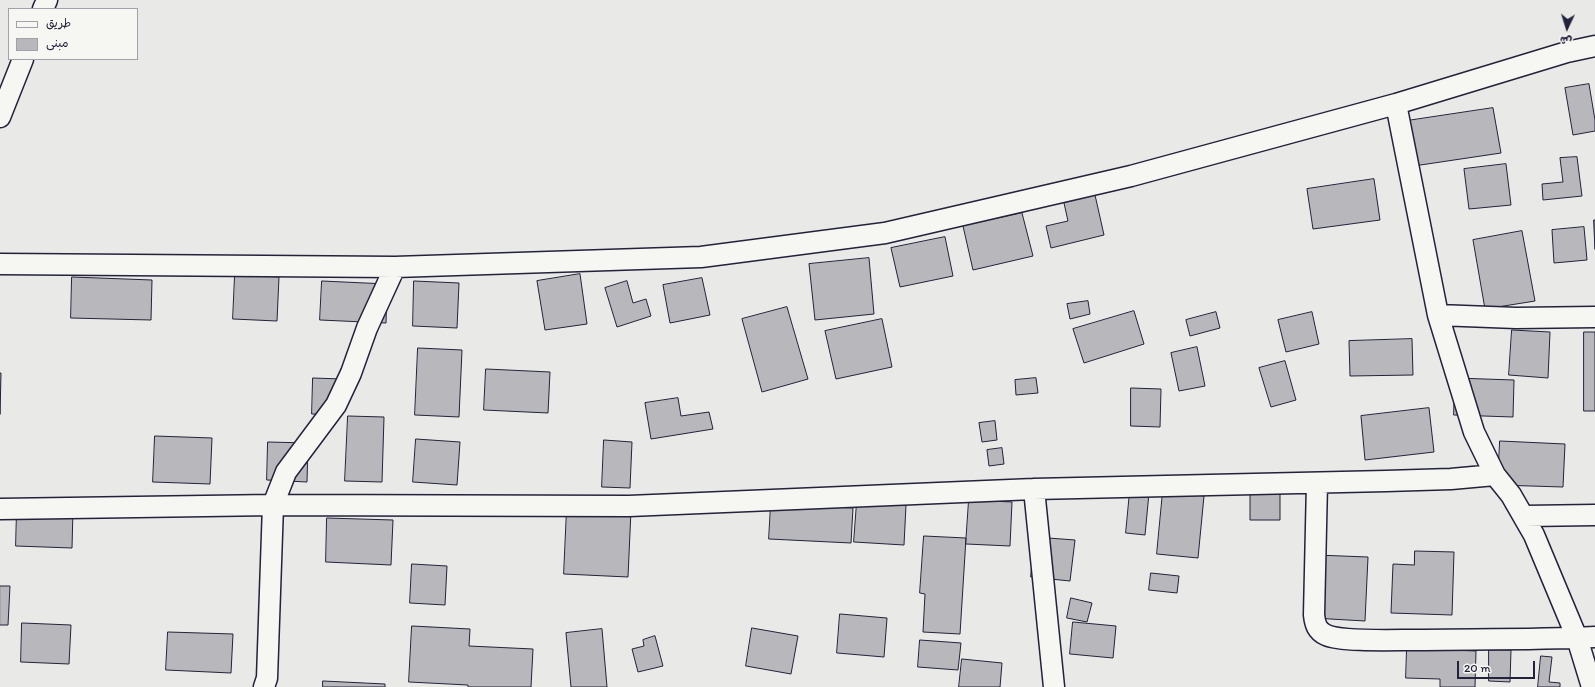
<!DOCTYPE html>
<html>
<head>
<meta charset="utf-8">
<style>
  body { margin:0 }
  #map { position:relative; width:1595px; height:687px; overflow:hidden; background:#e9e9e7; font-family:Itim,"Playpen Sans Arabic",sans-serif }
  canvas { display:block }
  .legend { position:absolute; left:8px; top:8px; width:130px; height:52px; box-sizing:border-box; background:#f6f6f2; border:1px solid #a1a1a9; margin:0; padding:5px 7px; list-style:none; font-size:12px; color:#22223b }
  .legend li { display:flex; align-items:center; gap:8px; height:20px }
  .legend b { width:20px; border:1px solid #a1a1a9 }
  .north { position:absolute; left:1547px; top:8px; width:40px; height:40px; -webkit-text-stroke:3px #f6f6f2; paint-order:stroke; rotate:184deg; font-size:11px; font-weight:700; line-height:16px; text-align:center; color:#22223b }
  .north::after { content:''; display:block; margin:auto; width:14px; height:18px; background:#22223b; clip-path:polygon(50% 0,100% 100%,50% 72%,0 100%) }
  .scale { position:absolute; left:1457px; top:661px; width:78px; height:18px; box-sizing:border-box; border:2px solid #22223b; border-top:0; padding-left:5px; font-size:12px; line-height:14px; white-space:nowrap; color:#22223b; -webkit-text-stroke:3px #f6f6f2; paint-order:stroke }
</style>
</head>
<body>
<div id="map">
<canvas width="1595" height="687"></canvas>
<ul class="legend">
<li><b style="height:5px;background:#f6f6f2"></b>طريق</li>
<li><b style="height:11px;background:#b8b8bc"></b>مبنى</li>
</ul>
<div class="north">ش</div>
<div class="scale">20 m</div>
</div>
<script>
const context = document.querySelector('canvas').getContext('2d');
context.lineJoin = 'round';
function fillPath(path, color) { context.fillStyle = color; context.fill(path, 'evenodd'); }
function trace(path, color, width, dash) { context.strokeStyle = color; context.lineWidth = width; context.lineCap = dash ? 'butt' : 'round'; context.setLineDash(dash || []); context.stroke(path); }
const building = new Path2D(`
  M1589,84L1595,120V131L1573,135L1565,88Z
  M1493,108L1501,153L1407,167L1400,122Z
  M1577,157L1582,196L1543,200L1542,184L1563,182L1560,158Z
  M1506,164L1511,205L1469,209L1464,169Z
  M1374,179L1380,220L1313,229L1307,189Z
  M1095,195L1104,235L1051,248L1046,226L1068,221L1064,203Z
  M1022,213L1033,256L973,270L963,226Z
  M1594,220H1595V249Z
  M1584,227L1587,260L1554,263L1552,230Z
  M1522,231L1535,301L1485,309L1473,240Z
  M945,237L953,276L900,287L891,248Z
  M869,258L874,314L815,320L809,264Z
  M580,274L587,324L545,330L537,281Z
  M235,275L279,277L277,321L233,319Z
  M72,277L152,280L151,320L71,318Z
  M702,278L710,315L670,323L663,285Z
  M322,281L387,284L386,323L320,320Z
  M414,281L459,283L457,328L413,326Z
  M627,281L633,303L646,299L651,316L617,327L605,288Z
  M1088,301L1090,314L1070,319L1067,304Z
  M787,307L808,379L762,392L742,319Z
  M1134,311L1144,344L1084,363L1073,329Z
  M1216,312L1220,328L1190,336L1186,320Z
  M1312,312L1319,344L1286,352L1278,320Z
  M882,319L892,367L836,379L825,331Z
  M1512,330L1550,332L1548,378L1509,375Z
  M1584,332H1595V411H1584Z
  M1412,339L1413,375L1350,376L1349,341Z
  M1197,347L1205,386L1179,391L1171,353Z
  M418,348L462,350L459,417L415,415Z
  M1285,361L1296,400L1271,407L1259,368Z
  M486,369L550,372L548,413L484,410Z
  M0,373H1L0,414Z
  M313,378L342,379L341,415L312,414Z
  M1036,378L1038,393L1016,395L1015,380Z
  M1455,378L1514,380L1513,417L1454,415Z
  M1131,388L1161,389L1160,427L1131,426Z
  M678,398L681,416L709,412L713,429L651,439L645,403Z
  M1429,408L1434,452L1365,460L1361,416Z
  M348,416L384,417L382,482L345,481Z
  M995,421L997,440L982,442L979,423Z
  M155,436L212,438L210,484L153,482Z
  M416,439L460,442L457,485L413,482Z
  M604,440L632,442L630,488L602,487Z
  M1500,441L1565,444L1563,487L1498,485Z
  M268,442L308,443L307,482L267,480Z
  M1002,448L1004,464L989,466L987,450Z
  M1130,491L1149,493L1145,535L1126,533Z
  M1163,491L1204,496L1198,558L1157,554Z
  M1280,494V520H1250V495Z
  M969,500L1012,502L1010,546L966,544Z
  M857,502L906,505L904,545L854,542Z
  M771,504L853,508L851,543L769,539Z
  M17,508L73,509L72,548L16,546Z
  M567,508L631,510L628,577L564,574Z
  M327,518L393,520L391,565L326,562Z
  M924,536L966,538L960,634L923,632L925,594L920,593Z
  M1035,537L1075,540L1070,581L1031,577Z
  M1415,551L1454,552L1452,615L1391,613L1393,564L1414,565Z
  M1316,555L1368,557L1365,621L1313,618Z
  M412,564L447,566L445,605L410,603Z
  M1151,573L1179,576L1177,593L1149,590Z
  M0,586H10L8,625H0Z
  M1071,598L1092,603L1087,622L1067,618Z
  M840,614L887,618L884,657L837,653Z
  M1073,622L1116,626L1113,658L1070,654Z
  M22,623L71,625L69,664L21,662Z
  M412,626L470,629L469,646L533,649L531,687H468V685L409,682Z
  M752,628L798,636L791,674L746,666Z
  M602,629L607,687H571L566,633Z
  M168,632L233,634L231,673L166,670Z
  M655,636L663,666L638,672L632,649L644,646L643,640Z
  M920,640L961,643L958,670L918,667Z
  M1407,648L1476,651L1475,687H1440V679L1406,678Z
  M1489,650H1511L1510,682L1489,681Z
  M1541,656L1552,657L1549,682L1560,683V687H1538Z
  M962,659L1002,663L1000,687H959Z
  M323,681L385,684V687H323Z`);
const street = new Path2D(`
  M43,9L47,0
  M1396,104L1438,315
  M0,117L23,59
  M0,264L395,267L701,257L885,233L1131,176L1396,104L1567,52L1595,46
  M1495,475L1511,495L1534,535L1577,638L1592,687
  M1317,483L1314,615C1315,624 1317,631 1326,635C1341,642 1394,640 1413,640C1474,639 1535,640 1595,637
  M1034,489L1054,687
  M0,509L273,505L629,506L1034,489L1386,481L1451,479L1495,475L1474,432L1438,315L1516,318L1595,317
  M1525,516L1595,515
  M264,687L267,678L273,505L286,472L336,405L351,373L367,328L395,267`);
fillPath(building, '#b8b8bc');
trace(building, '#22223b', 1);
trace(street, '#22223b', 23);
trace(street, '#f6f6f2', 20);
</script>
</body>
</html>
